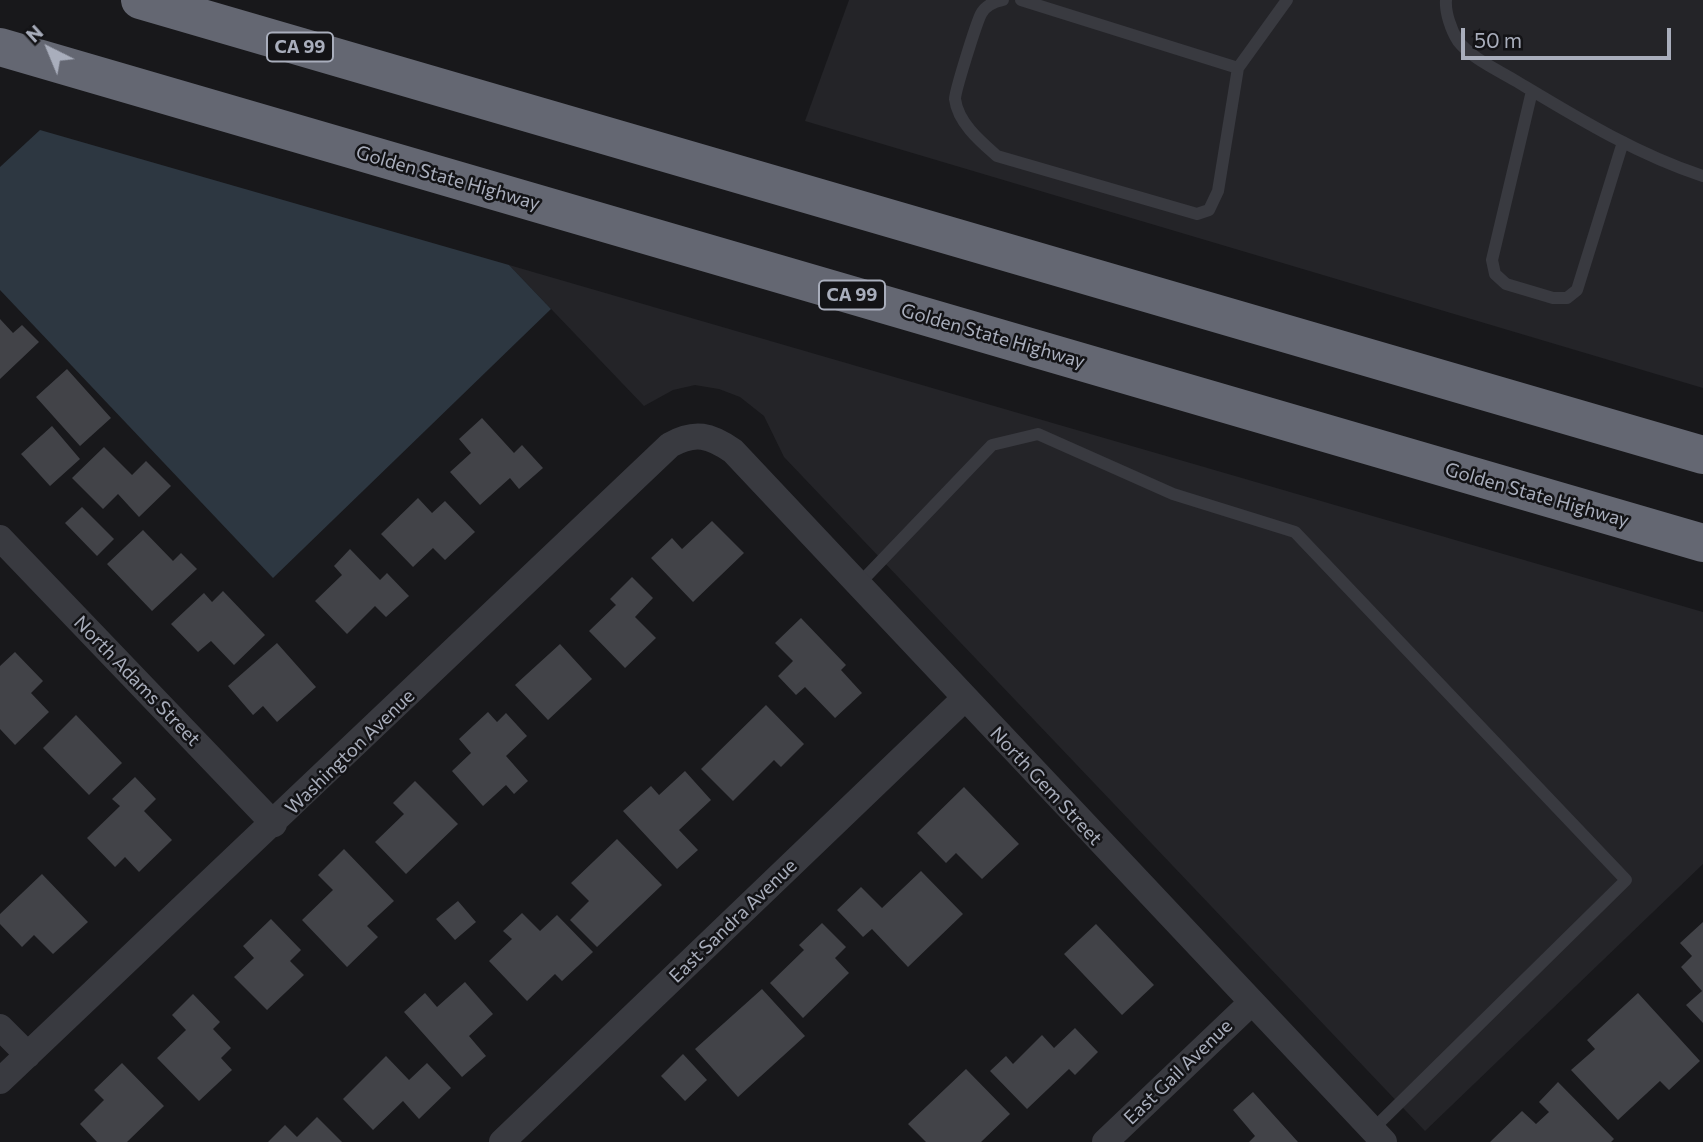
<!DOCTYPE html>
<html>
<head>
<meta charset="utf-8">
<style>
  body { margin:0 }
  #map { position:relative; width:1703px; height:1142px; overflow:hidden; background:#18181b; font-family:Commissioner,sans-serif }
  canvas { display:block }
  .north { position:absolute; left:14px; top:14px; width:70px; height:70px; -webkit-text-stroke:5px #131316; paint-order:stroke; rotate:317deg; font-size:19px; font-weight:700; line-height:28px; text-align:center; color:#a9aebc }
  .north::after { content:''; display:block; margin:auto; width:24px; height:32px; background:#a9aebc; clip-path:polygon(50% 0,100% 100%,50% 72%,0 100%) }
  .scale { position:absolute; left:1461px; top:28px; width:210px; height:32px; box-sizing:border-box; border:4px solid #a9aebc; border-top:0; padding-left:9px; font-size:21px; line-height:24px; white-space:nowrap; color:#a9aebc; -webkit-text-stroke:5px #131316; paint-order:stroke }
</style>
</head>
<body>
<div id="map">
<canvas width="1703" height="1142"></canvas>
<div class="north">N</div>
<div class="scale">50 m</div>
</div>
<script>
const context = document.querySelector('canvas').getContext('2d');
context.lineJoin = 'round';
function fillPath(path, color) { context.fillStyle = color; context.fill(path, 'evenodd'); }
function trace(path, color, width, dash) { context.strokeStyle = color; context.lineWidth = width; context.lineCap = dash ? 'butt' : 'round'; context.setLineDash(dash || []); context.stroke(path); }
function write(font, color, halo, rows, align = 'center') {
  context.font = font + ' Commissioner,sans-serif'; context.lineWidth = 5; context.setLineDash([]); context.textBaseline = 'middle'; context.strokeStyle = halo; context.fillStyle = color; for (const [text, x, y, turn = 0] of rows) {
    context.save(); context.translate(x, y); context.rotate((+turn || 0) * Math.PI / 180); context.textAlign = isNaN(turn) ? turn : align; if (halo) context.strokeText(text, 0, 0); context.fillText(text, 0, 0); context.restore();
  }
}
const built = new Path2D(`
  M849,0H1703V388L805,121Z
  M509,265L1703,612V864L1425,1131L784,457L764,416L740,397L719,389L695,385L673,390L644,406Z`);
const water = new Path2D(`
  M40,130L509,265L551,309L273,578L0,290V167Z`);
const building = new Path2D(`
  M0,319L13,333L22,325L39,342L0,379Z
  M67,369L111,418L80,446L36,397Z
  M482,418L514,453L522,445L543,468L519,489L510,478L480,505L450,472L471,453L459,439Z
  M52,426L80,459L50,486L21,454Z
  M104,447L132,475L146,461L171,486L139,517L118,494L103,509L72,478Z
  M418,498L432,513L445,501L475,532L445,560L433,548L413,567L381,534Z
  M82,507L114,539L97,556L65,523Z
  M712,521L744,553L693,602L651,558L672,538L682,549Z
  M143,530L173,561L181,553L197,569L152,611L107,564Z
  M350,549L380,580L387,573L409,596L386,617L375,606L347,634L315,601L342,575L334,566Z
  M632,577L653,598L635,617L656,638L625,668L589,631L616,605L610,599Z
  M223,591L265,635L234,665L211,641L198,652L171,624L204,593L212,602Z
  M801,618L846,665L841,670L862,693L835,718L805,687L796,695L778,676L793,661L775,643Z
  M277,643L316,687L277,722L263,706L253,715L228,686Z
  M560,644L592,679L548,720L515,685Z
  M15,652L43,681L31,693L49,712L15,745L0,729V666Z
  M766,705L804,744L781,767L774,760L733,801L701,769Z
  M488,712L497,722L506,713L527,736L506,756L528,781L514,794L506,785L483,806L452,771L471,753L459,739Z
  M76,715L122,763L89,795L43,748Z
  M685,771L711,800L679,830L698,850L677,869L623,811L651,786L659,795Z
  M135,777L156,799L144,811L172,840L139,872L125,857L115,867L87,838L120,806L112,799Z
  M415,781L458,824L406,874L375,842L404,814L393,803Z
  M964,787L1019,844L982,879L956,853L946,863L917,833Z
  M617,839L662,885L597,947L570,920L589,901L571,883Z
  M344,849L394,901L367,926L378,937L347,967L302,920L333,890L318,875Z
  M921,871L963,914L908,967L872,929L863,937L837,910L861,887L882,908Z
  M42,874L88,922L53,954L34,935L22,947L0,924V914Z
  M458,901L476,922L455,940L436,919Z
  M522,913L540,931L557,915L593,952L562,981L555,974L527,1001L489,961L512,939L503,931Z
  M271,919L301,950L290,961L304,975L267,1010L234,977L254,958L243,946Z
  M1703,922V1023L1686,1005L1702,991L1681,967L1692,956L1680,943Z
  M822,923L846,947L835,958L849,973L803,1018L770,983L804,950L799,945Z
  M1096,924L1154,985L1122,1015L1064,954Z
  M465,982L493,1014L469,1036L486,1056L462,1077L404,1012L425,993L437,1007Z
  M762,989L805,1036L738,1097L695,1049Z
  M1638,993L1700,1061L1669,1090L1660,1081L1618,1120L1571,1070L1595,1049L1587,1040Z
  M193,994L220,1022L213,1029L231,1048L221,1058L232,1070L199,1101L157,1058L186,1030L172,1015Z
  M1075,1028L1098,1052L1075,1075L1069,1069L1027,1109L990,1071L1006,1056L1013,1064L1042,1035L1054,1048Z
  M683,1054L707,1080L685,1101L661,1076Z
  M386,1056L409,1080L427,1063L451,1088L419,1119L403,1101L373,1130L343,1099Z
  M122,1063L164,1106L127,1142H97L80,1124L104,1100L94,1090Z
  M966,1069L1010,1114L981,1142H926L908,1124Z
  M1558,1082L1614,1139L1611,1142H1490L1522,1111L1536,1124L1549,1112L1539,1102Z
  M1253,1092L1298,1142H1249L1255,1136L1233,1110Z
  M317,1117L342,1142H268L285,1125L297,1137Z`);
const lane = new Path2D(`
  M1003,0C994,2 985,6 981,14C976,24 955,91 955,99C958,123 981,142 997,156L1197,214L1209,210L1218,191L1238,68L1287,0
  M1021,0L1238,68
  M1446,0C1445,12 1451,30 1458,41C1471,58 1498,70 1516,81C1576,117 1636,154 1703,176
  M1532,91L1492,260L1495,274L1506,284L1553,298H1567L1577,290L1623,142
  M858,585L992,445L1038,434L1173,494L1295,532L1626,880L1372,1130`);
const street = new Path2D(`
  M0,538L274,824
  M0,1027L28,1055
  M0,1081L670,445C695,431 710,435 733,451L1384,1142
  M502,1142L964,699
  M1105,1142L1251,1003`);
const highway = new Path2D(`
  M140,0L1703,455
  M0,47L1703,543`);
const shields = [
  [300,47,66],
  [852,295,66]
];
const shieldNames = [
  ["CA 99",300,47],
  ["CA 99",852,295]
];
const streetNames = [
  ["Golden State Highway",448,178,16],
  ["Golden State Highway",993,336,16],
  ["Golden State Highway",1537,495,16],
  ["North Adams Street",137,681,46],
  ["Washington Avenue",350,752,-44],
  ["North Gem Street",1046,786,47],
  ["East Sandra Avenue",733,921,-44],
  ["East Gail Avenue",1178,1072,-44]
];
fillPath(built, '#242428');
fillPath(water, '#2d3741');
fillPath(building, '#424348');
trace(lane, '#393a40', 12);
trace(street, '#393a40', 26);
trace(highway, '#646772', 38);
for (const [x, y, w] of shields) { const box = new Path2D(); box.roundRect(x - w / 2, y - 14.5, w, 29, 5); context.fillStyle = '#131316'; context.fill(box); trace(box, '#a9aebc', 2); }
write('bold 18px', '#a9aebc', null, shieldNames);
write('19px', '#a9aebc', '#131316', streetNames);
</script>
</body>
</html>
